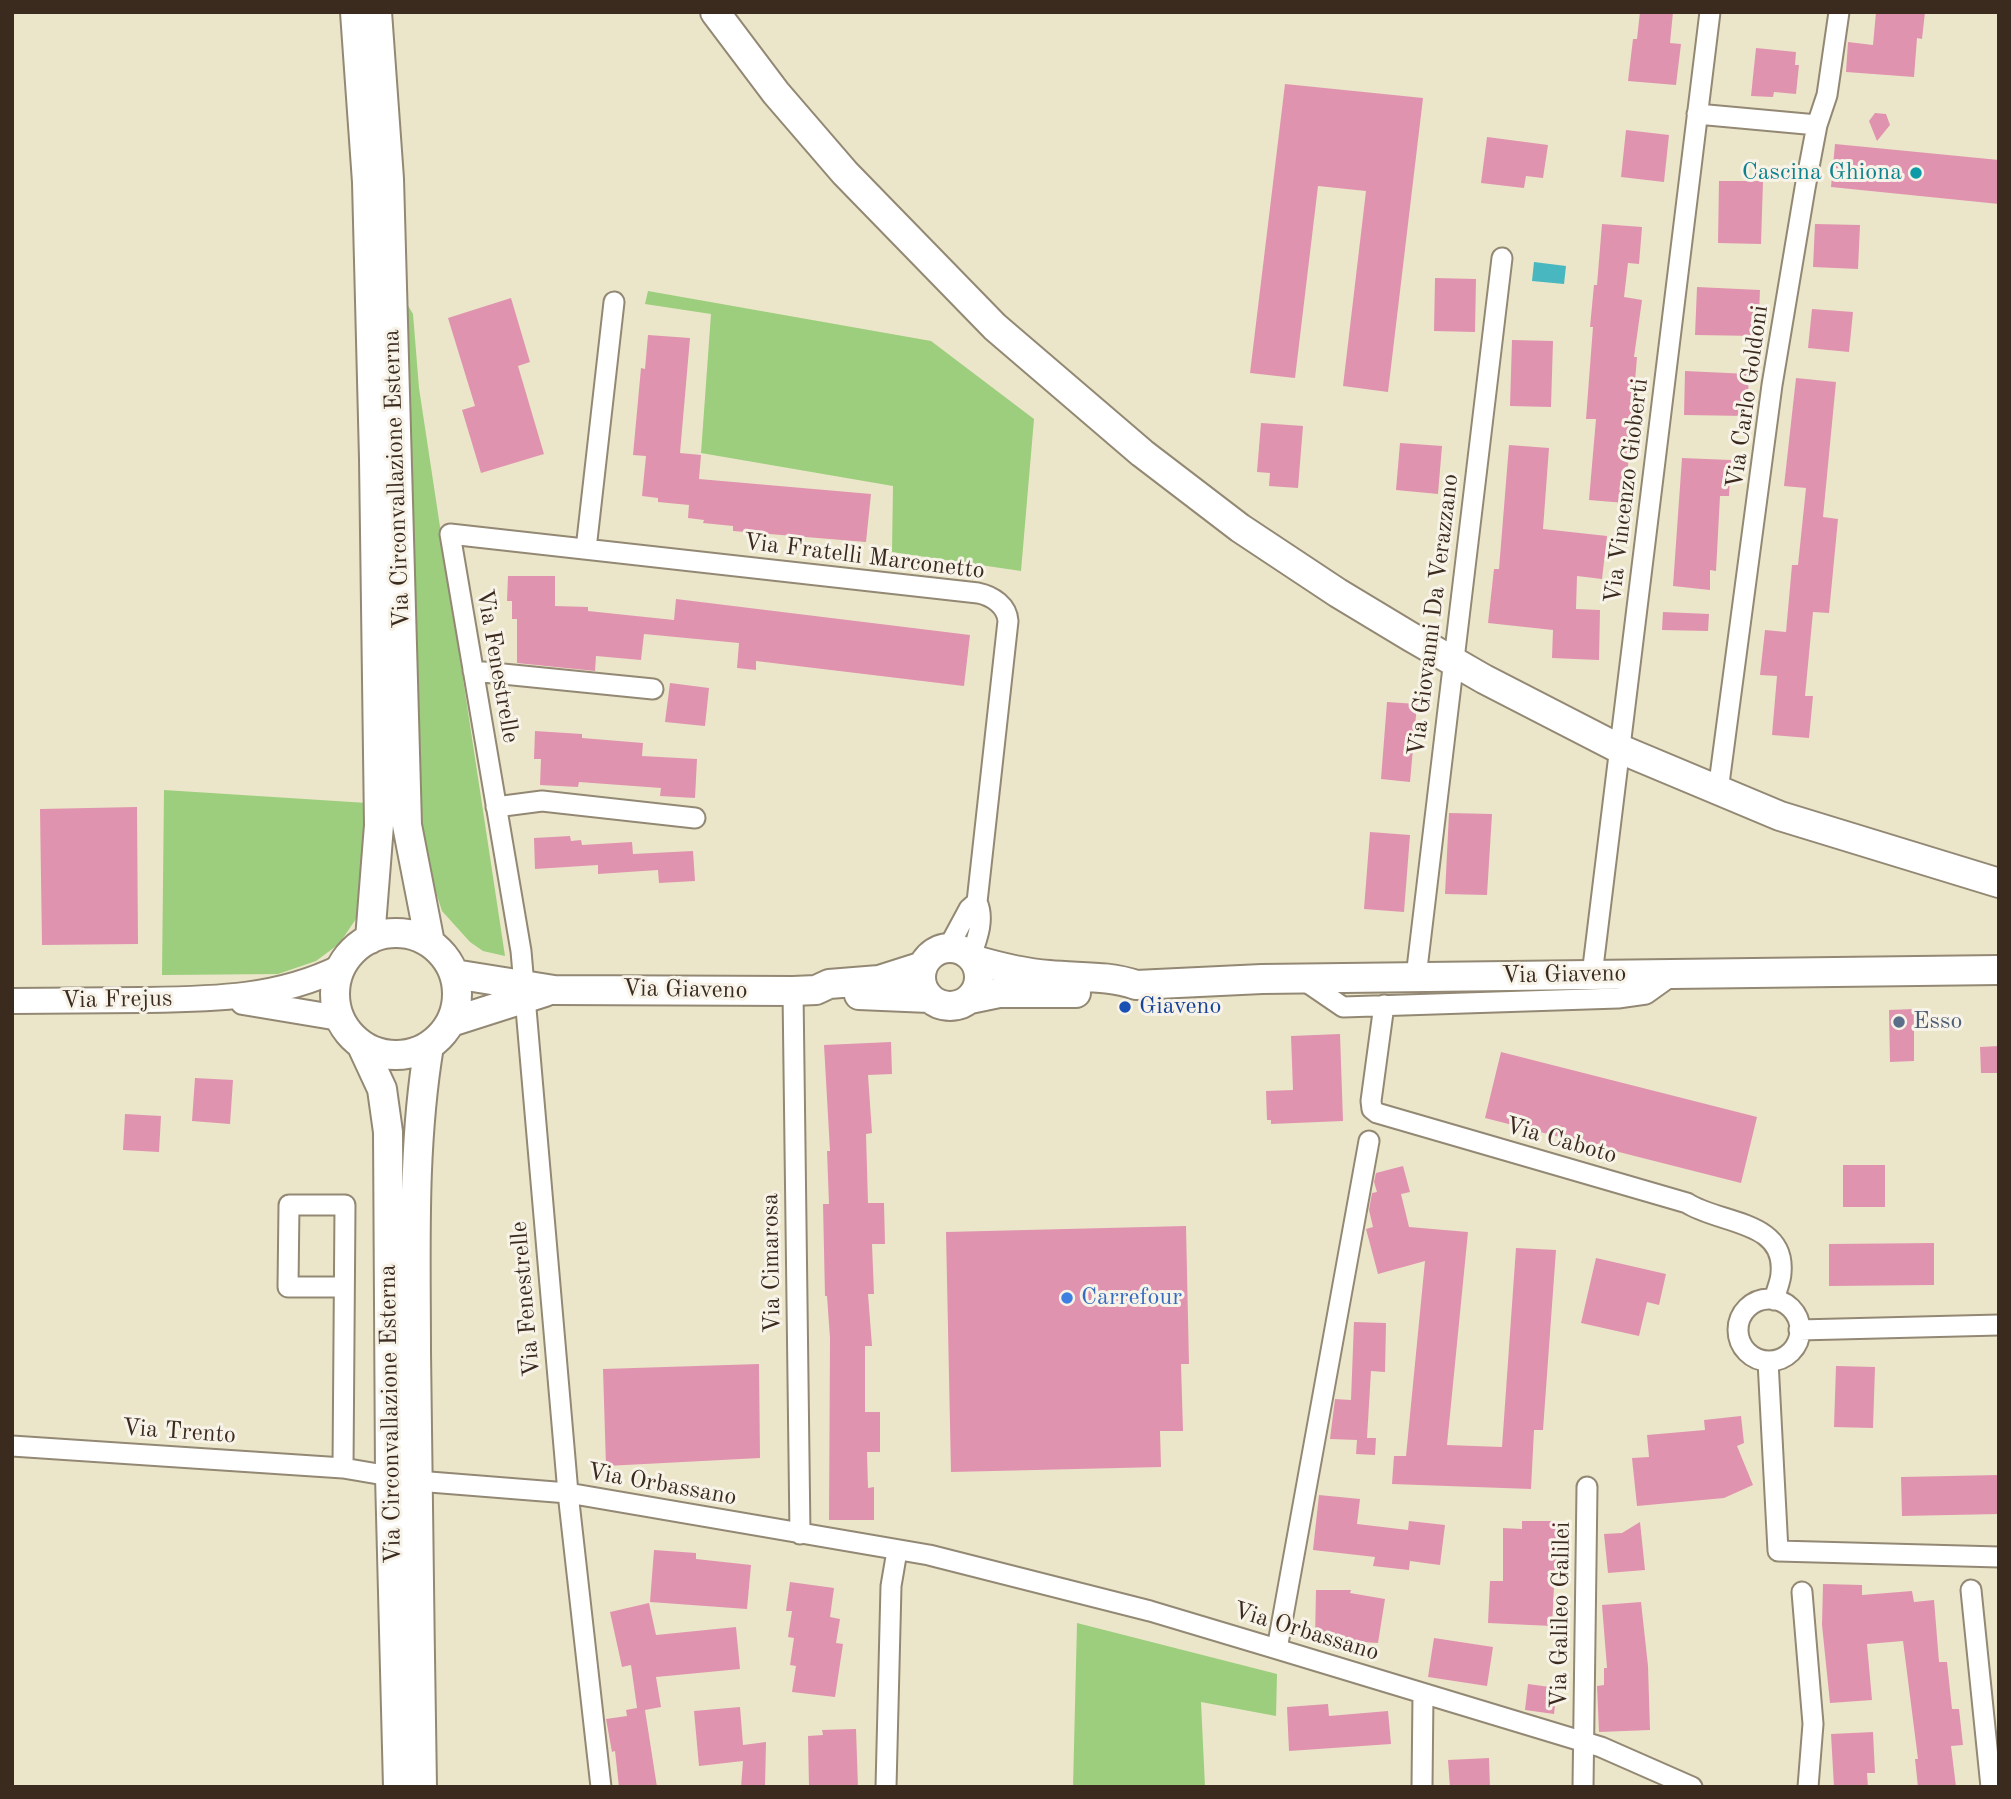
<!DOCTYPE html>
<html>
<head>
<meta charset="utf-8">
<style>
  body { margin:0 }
  #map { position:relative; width:2011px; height:1799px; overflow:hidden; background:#ebe6c9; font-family:"Old Standard TT",serif }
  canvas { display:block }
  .frame { position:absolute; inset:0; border:14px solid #3b2a1e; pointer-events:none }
</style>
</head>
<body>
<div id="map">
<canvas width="2011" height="1799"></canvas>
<div class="frame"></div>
</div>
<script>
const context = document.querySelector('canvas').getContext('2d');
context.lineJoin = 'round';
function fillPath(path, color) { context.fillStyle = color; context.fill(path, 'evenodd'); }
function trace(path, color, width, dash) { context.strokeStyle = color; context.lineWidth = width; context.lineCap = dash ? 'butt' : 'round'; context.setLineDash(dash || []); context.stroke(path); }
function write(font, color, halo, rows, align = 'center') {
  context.font = font + ' "Old Standard TT",serif'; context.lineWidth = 6; context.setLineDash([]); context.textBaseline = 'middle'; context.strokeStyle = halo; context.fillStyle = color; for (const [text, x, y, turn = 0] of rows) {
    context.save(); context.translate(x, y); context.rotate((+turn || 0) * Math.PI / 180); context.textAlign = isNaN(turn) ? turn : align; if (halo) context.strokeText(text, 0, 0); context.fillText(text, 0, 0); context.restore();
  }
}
const green = new Path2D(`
  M648,291L931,341L1034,419L1021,571L892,552L893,486L701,453L711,314L645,304Z
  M404,299L413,314L419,388L505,956L483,951L470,942L442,911L424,855L420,808Z
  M164,790L367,803L358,916L339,944L316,961L278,974L162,975Z
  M1077,1623L1277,1674L1276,1716L1201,1702L1205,1787H1073Z`);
const water = new Path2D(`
  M1534,262L1566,266L1564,284L1532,281Z`);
const building = new Path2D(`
  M1640,12H1673L1670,43L1681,44L1676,85L1628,81L1633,39H1637Z
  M1876,12H1925L1922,39L1917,38L1914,77L1846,72L1848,42L1873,45Z
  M1756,48L1796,52L1795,65H1799L1796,94L1774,92L1773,97L1751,96Z
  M1285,84L1423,98L1388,392L1343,386L1366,191L1318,186L1295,378L1250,373Z
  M1875,113L1886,114L1890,125L1877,141L1869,121Z
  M1626,130L1669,135L1664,182L1621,177Z
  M1487,137L1548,145L1543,178L1526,176L1524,188L1481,183Z
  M1835,144L1999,160V204L1831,187Z
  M1719,181H1763L1761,244L1718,243Z
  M1602,224L1642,227L1639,264L1628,263L1624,297L1642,300L1634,357H1637L1625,503L1589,500L1596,419H1586L1593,327H1590L1594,285H1597Z
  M1815,224L1860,225L1858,269L1813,267Z
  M1435,278L1476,279L1475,332L1434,331Z
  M1697,287L1760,290L1758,336L1695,335Z
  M511,298L530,362L518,366L544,454L481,473L462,410L475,406L448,318Z
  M1812,309L1853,312L1849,352L1808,348Z
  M648,335L690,338L680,453L701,455L699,479L871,494L866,542L733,531V526L703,523L704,520L688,518L689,505L658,502V498L642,496L646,456L633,455L641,368L645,369Z
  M1512,340L1553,341L1551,407L1510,406Z
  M1685,371L1749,374L1747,416L1684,415Z
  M1796,378L1836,382L1823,517L1838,519L1829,613L1813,612L1805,696H1813L1809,738L1772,735L1777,676L1760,675L1765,630L1786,632L1792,565H1798L1806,488L1784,486Z
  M1261,423L1303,426L1298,488L1269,486L1270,473L1257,472Z
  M1400,443L1442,446L1438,494L1396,490Z
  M1509,445L1549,448L1543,529L1607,536L1602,579L1577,576L1576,609L1600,610L1599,660L1552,658L1553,630L1488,623L1494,569H1499Z
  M1682,458L1731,460L1729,496H1720L1716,571L1710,570V590L1673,586Z
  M508,576H555V606L588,607V611L674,620L676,599L970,635L964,686L756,661V670L737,668L739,643L644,634L641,660L596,656L595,671L517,663V619H512V601H507Z
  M1663,612L1709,614L1708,631L1662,630Z
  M670,683L709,688L705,726L665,722Z
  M1387,702L1417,704L1410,782L1381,779Z
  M535,731L582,734V738L643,743L642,756L697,759L695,798L660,796L661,788L579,782L578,787L540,785L541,759H534Z
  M137,807L138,944L42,945L40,809Z
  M1449,813L1492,814L1487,895L1445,894Z
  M1370,832L1410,835L1404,912L1364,909Z
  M570,836L571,841L581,840L582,845L632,842L633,854L693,851L695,881L659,883L658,870L598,874V865L535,869L534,838Z
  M1914,1009V1061L1890,1062L1889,1010Z
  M1340,1034L1343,1121L1271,1124V1120H1267L1266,1091L1293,1090L1291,1036Z
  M891,1042L892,1074L868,1075L872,1133L866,1134L868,1203H884L885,1244H872L874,1294H868L872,1346H865V1412H880V1452H867L868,1488L874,1487V1520H829L830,1338L827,1296H825L823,1204H829L827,1151H830L824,1045Z
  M1999,1046V1073H1981L1980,1047Z
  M1501,1052L1757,1117L1741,1183L1485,1118Z
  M195,1078L233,1080L230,1124L192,1121Z
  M125,1114L161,1116L159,1152L123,1150Z
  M1843,1165H1885V1207H1843Z
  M1403,1166L1410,1192L1401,1194L1409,1227L1468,1232L1447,1445L1502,1447L1516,1248L1556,1250L1543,1430H1534L1531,1489L1392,1484L1394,1456H1406L1425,1261L1378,1274L1366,1229L1373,1227L1369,1210L1372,1193L1377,1192L1374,1182L1376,1173Z
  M1186,1226L1189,1364H1181L1183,1431H1160L1161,1467L951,1472L946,1232Z
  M1934,1243V1285L1829,1286V1244Z
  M1596,1258L1666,1274L1659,1305L1647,1302L1639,1336L1581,1323Z
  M1354,1322L1386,1323L1385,1372L1371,1371L1367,1438H1376L1375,1455L1356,1454L1357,1440L1330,1439L1335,1399L1351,1400Z
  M759,1364L760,1458L606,1466L603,1369Z
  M1836,1366L1875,1367L1873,1428L1834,1427Z
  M1741,1416L1744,1443L1737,1446L1753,1485L1724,1498L1637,1506L1632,1458L1649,1457L1647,1435L1705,1430L1704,1420Z
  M1999,1475V1514L1902,1516L1901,1477Z
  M1319,1495L1360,1499L1357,1524L1408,1530L1409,1521L1445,1525L1440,1565L1410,1561L1409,1570L1373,1566L1375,1557L1313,1550Z
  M1522,1521H1565V1566H1555L1552,1626L1488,1623L1490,1581H1503V1528L1522,1529Z
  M1640,1522L1645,1570L1608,1573L1604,1534L1622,1533Z
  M654,1550L696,1553V1559L751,1565L747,1609L650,1602Z
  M790,1582L834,1588L830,1617L840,1619L836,1643L843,1644L835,1697L792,1692L796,1666L790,1665L794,1638L788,1637L792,1611H786Z
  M1823,1584L1862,1585V1595L1912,1591L1914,1602L1934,1600L1939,1662H1947L1952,1709H1959L1963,1745L1951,1746L1956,1787H1918L1915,1759H1918L1903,1641L1867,1644L1872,1700L1830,1703L1822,1625Z
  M1316,1590H1351L1350,1593L1385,1599L1378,1643L1315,1639Z
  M1641,1602L1648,1666L1650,1730L1599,1732L1597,1686L1604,1685V1668H1607L1602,1605Z
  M649,1603L656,1635L736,1627L740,1669L656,1677L661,1707L645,1710L657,1787H619L615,1751L612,1752L606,1719L627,1716L626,1710L637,1708L631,1665L622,1667L610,1612Z
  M1434,1638L1493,1647L1487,1686L1428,1677Z
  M1528,1684L1557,1688L1554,1714L1525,1710Z
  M1328,1704L1329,1716L1388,1711L1391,1744L1289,1751L1287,1707Z
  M740,1707L743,1745L766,1742L765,1787H741L743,1761L699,1766L694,1711Z
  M856,1729L858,1787H809L808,1736L823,1735L822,1730Z
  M1873,1732L1875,1773H1867L1868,1787H1834L1831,1734Z
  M1489,1758L1490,1787H1450L1448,1760Z`);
const minor = new Path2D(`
  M1697,114L1817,125
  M586,549L614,302
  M473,671L653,689
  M1718,791L1772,385L1805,188L1817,125L1827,95L1839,12
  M496,807L542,801L695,818
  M948,948L969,909L977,902
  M1592,975L1710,12
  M1416,977L1502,258
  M1302,979L1343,1007L1618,998L1646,994L1674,974
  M793,991L800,1534
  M1384,1005L1371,1101L1372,1109L1377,1113L1687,1203C1719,1224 1786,1220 1781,1273C1781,1281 1776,1291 1774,1300
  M1738 1330a31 31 0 1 1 62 0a31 31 0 1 1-62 0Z
  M1799,1330L1999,1325
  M1768,1361L1778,1551L1999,1557
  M12,1446L343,1468L390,1476
  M343,1468L345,1205H289L288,1287H344
  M417,1481L568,1493L929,1555L1150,1611L1277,1649L1601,1747L1692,1787
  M1971,1590L1991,1787
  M1802,1592L1813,1724L1808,1787
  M1277,1649L1369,1141
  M601,1787L568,1493L521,951L450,534L978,593C993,596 1007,606 1008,621L977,902C985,919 977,939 971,956
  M886,1787L891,1586L897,1551
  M1422,1787L1423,1694
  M1583,1787L1587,1487`);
const tertiary = new Path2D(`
  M12,1001C55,1001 98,1000 141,1000C211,999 277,999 341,967
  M243,1002L339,1018`);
const secondary = new Path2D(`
  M355,12L367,182L374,459L379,825L370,939
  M377,12L389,179L407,825L430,943
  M715,12L776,93L845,173L995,327L1142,453L1240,528L1338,593L1411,637L1484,679L1620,749L1780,816L1999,883
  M335 994a61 61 0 1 1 122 0a61 61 0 1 1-122 0Z
  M921 977a29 29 0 1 1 58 0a29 29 0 1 1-58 0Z
  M975,960C999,967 1024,973 1049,975C1079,978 1108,975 1136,985L1262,979L1999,970
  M454,974L554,990L793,991L816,990L829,984L879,980L923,966
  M859,995L929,998
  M970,999L999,993H1076
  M451,1022L545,992
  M362,1046L382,1089L388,1132L390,1476L398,1787
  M422,1787C420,1642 417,1497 416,1352C416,1250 412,1148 429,1046`);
const markers = [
  [1916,173,7,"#0f9aa8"],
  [1125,1007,7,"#1a4fb4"],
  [1899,1022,7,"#5c6f8a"],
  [1067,1298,7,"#3f7fe0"]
];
const cultureNames = [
  ["Cascina Ghiona",1902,173]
];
const streetNames = [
  ["Via Carlo Goldoni",1748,397,-82],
  ["Via Circonvallazione Esterna",397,479,-92],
  ["Via Vincenzo Gioberti",1627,491,-83],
  ["Via Fratelli Marconetto",864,557,7],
  ["Via Giovanni Da Verazzano",1434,615,-83],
  ["Via Fenestrelle",497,666,80],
  ["Via Giaveno",1564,975,-1],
  ["Via Giaveno",685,990,1],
  ["Via Frejus",117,1000,-1],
  ["Via Caboto",1561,1141,16],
  ["Via Cimarosa",772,1263,-91],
  ["Via Fenestrelle",526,1299,-95],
  ["Via Circonvallazione Esterna",391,1414,-91],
  ["Via Trento",179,1432,4],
  ["Via Orbassano",662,1485,10],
  ["Via Galileo Galilei",1561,1615,-89],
  ["Via Orbassano",1306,1632,17]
];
const transitNames = [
  ["Giaveno",1139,1007]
];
const serviceNames = [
  ["Esso",1913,1022]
];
const shopNames = [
  ["Carrefour",1081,1298]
];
fillPath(green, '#9cce7d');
fillPath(water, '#48b7bf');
fillPath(building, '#e093af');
trace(minor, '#938874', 23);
trace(tertiary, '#938874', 28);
trace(secondary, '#938874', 32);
trace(minor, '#fff', 19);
trace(tertiary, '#fff', 24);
trace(secondary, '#fff', 28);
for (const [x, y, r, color] of markers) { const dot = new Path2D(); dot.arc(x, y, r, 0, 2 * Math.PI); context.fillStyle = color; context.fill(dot); trace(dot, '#f7f3e8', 2.5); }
write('24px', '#0d838f', '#f7f3e8', cultureNames, 'right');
write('24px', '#3b2a1e', '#f7f3e8', streetNames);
write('24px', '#164399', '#f7f3e8', transitNames, 'left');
write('24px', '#4e5e75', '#f7f3e8', serviceNames, 'left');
write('24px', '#366cbe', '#f7f3e8', shopNames, 'left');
</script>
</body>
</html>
